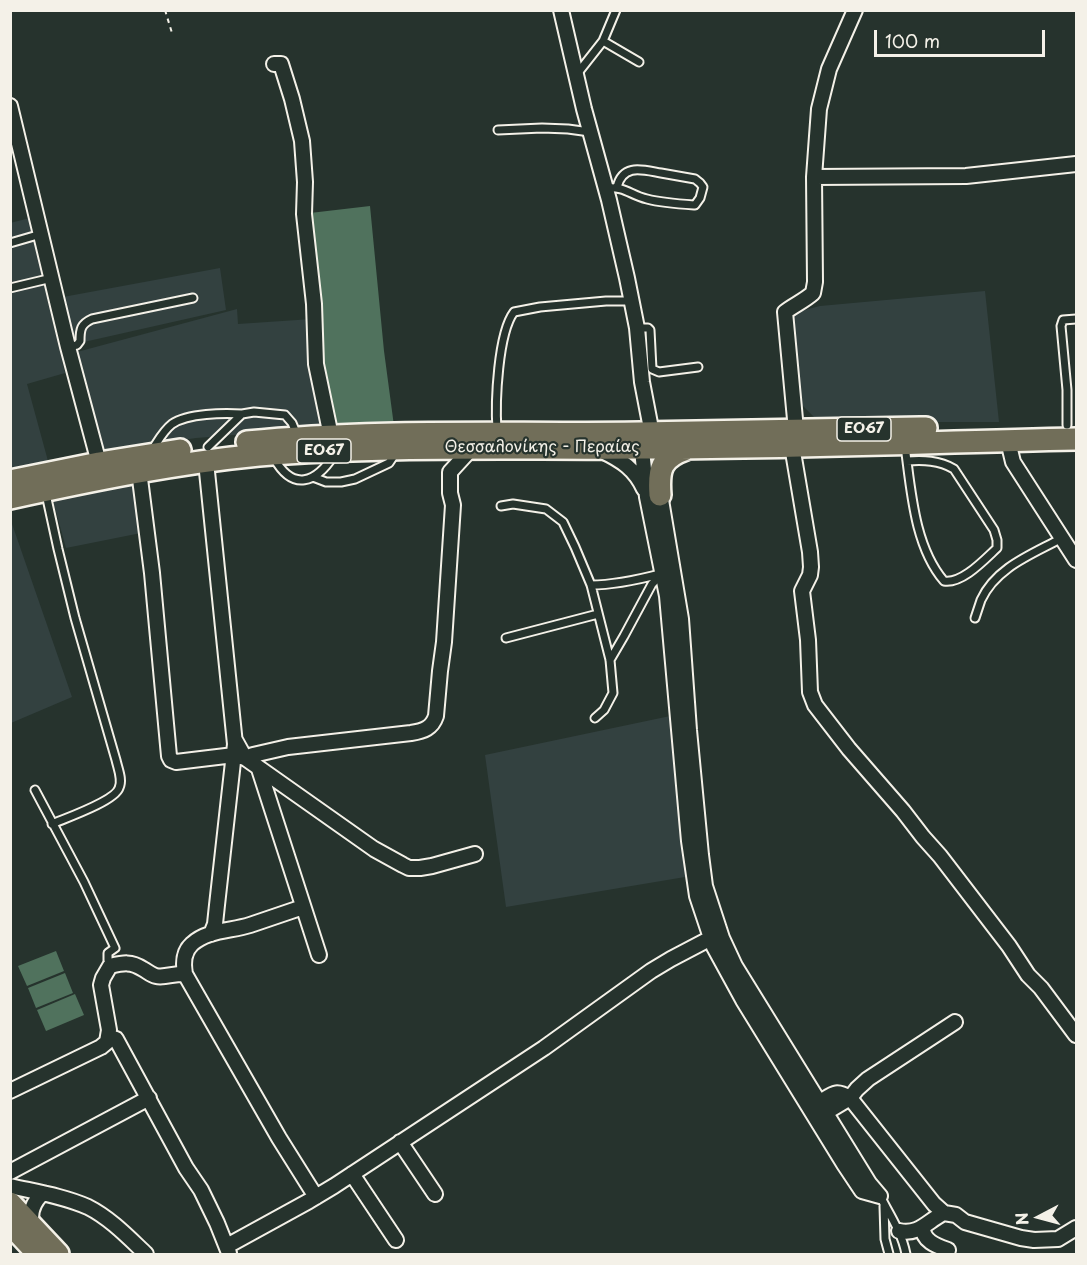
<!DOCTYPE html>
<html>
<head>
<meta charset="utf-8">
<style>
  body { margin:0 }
  #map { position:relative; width:1087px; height:1265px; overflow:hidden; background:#26332d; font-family:"Playpen Sans",sans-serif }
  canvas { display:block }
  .frame { position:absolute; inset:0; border:12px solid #f4f1e8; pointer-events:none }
  .north { position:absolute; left:1009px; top:1187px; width:60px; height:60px; -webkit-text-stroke:4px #26332d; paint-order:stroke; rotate:264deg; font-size:16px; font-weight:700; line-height:24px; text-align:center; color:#f4f1e8 }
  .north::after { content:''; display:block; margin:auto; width:21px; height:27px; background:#f4f1e8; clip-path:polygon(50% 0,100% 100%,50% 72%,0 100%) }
  .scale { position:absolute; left:874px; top:30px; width:171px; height:27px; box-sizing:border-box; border:3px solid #f4f1e8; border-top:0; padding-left:8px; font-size:18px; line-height:21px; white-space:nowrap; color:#f4f1e8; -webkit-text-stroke:4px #26332d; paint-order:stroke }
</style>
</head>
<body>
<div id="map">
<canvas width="1087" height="1265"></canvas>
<div class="frame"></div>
<div class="north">N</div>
<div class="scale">100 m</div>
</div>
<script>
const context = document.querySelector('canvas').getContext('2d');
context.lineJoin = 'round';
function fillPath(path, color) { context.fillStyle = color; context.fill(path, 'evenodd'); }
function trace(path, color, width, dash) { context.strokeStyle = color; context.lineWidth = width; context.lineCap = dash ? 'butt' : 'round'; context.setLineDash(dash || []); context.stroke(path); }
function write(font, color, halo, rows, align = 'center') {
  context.font = font + ' "Playpen Sans",sans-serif'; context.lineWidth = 4.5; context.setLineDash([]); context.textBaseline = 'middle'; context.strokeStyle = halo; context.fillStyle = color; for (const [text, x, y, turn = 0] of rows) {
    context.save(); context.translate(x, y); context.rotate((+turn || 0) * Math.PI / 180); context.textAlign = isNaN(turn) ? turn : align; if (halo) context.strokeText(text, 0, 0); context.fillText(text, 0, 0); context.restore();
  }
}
const built = new Path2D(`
  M30,218L41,264L43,281L65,373L27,384L48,461L11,470L10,223Z
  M220,268L226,310L75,344L63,297Z
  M985,291L999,422H819L800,403L793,313L820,306Z
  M237,309L238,324L312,319L323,428L196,438L102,452L77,352Z
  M139,476L146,532L66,548L51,494Z
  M11,521L72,697L11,723H10Z
  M675,715L685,877L506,907L485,755Z`);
const green = new Path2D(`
  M370,206L384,351L394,426H335L322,364L310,213Z
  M56,951L64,971L27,986L18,966Z
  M65,973L73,993L36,1008L28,988Z
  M75,994L84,1015L46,1031L37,1010Z`);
const path = new Path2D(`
  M165,10L172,33`);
const service = new Path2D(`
  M603,41L639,62
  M577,74L603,41L616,10
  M498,130L542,128L568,129L590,132
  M606,188C625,186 630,195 647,199C662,203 679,204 695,205L700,198L703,187L700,183L695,179C684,177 672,175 661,173C643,170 623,163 617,187
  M10,243L41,234
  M10,288L52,278
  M637,328H648L650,330L652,369L659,372L698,367
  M68,347L77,345L80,341C80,329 81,324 92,319L193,298
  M1067,425V390L1061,326L1063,320L1076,319
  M497,430C495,402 498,333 514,312L540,307L606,301H631
  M905,446C911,489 914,546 944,581C962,584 984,560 997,548V540L994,530L954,469C939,460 923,460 907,461
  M208,447L242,414L254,412L285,415L292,423L297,435
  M152,450C158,441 163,431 172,424C188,413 224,413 242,414
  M274,458C293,492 316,483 334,455
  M313,477L326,482H341L355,479L389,463L395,454
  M46,494L58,549L75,618L116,760C118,769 123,780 119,788C115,801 66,818 52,824
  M501,506L513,504L546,509L563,522L575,547L591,585L610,660L613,693L604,710L595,718
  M591,585C615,585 637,580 660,574
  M975,618C977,612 979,606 981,600C996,567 1033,554 1062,538
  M506,638L598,614
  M610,660L624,636L652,584L663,573
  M35,790L84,882L115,948L108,953V960L110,966
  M880,1196C890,1215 902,1233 906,1254
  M884,1206L885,1239L889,1254`);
const minor = new Path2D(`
  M561,10L584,109L609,200L627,278L637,328L642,382L653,439
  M274,64H281L292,99L302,141L305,182L304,214L314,304L316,364L331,436
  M10,106L68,347L99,463
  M814,177L819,109L829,69L855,10
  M796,430L785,312C794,305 804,301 813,293L815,282L814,177L966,176L1076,164
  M641,441L647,497L667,596L689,841L697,896L714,947L743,1000L844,1164L862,1191L880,1196
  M1008,441L1013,462L1076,560
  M792,446L810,552L811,567L810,575L802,591L808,640L810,692L815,705L849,749L903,811L923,837L940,856L1009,946L1028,975L1041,988L1076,1035
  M602,451C621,460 635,469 644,489
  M206,462L235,744L217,905L215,924L211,934
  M139,471L152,573L169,756L171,760L176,762L234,755L245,758L374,849L403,865L409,868H420L432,866L475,854
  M659,488L681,619L689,730L701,855L705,886L722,938L735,966L869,1183L880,1196
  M235,740L245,758L253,755L288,747L411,733C424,731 432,728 436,716L440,671L444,642L453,505L450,493V472L472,448
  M259,769L319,955
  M303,907C285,913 268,919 250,925C231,931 207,930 192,944C183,952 183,963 185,974L279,1138L316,1197
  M109,1037L116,1039L186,1168L201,1190L217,1223L229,1253
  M10,1091L101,1047L107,1042L109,1030L101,985L103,978L110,966C123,963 131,961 143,969C147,971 151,975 156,976C165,978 175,973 185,974
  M819,1103C833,1094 835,1089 850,1098L934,1204L944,1213
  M825,1113L850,1098L857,1089L868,1079L955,1022
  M400,1142L435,1194
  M10,1172L149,1098
  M352,1174L396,1240
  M10,1186C36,1192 63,1196 88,1207C110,1218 129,1238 146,1254
  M32,1225C29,1212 33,1202 43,1193
  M923,1227C922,1241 937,1246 948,1250
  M899,1231C920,1235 927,1221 944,1213L956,1215L965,1222L1021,1238L1034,1240L1058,1239L1076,1228
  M227,1246L309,1201L334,1186L544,1048L651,971L671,959L711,938`);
const primary = new Path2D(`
  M247,442C377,429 509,435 640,433C736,431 831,430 926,428
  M10,481L99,463L180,450
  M660,495C658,469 661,458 686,449
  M10,498C93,480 175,463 259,455C386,445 514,449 641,448C786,448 931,442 1076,439
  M10,1203L58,1254
  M10,1224L38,1254`);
const shields = [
  [864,429,54],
  [324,451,54]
];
const shieldNames = [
  ["ΕΟ67",864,429],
  ["ΕΟ67",324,451]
];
const streetNames = [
  ["Θεσσαλονίκης - Περαίας",542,448]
];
fillPath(built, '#334140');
fillPath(green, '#50725d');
trace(service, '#f4f1e8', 11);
trace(minor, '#f4f1e8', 18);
trace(primary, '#f4f1e8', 26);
trace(path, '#f4f1e8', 2, [4.5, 4.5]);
trace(service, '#26332d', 7);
trace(minor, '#26332d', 14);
trace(primary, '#716e59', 21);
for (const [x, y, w] of shields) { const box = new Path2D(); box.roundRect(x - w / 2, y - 12, w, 24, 4.5); context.fillStyle = '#26332d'; context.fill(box); trace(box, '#f4f1e8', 1.5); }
write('bold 15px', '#f4f1e8', null, shieldNames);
write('16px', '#f4f1e8', '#26332d', streetNames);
</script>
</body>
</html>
